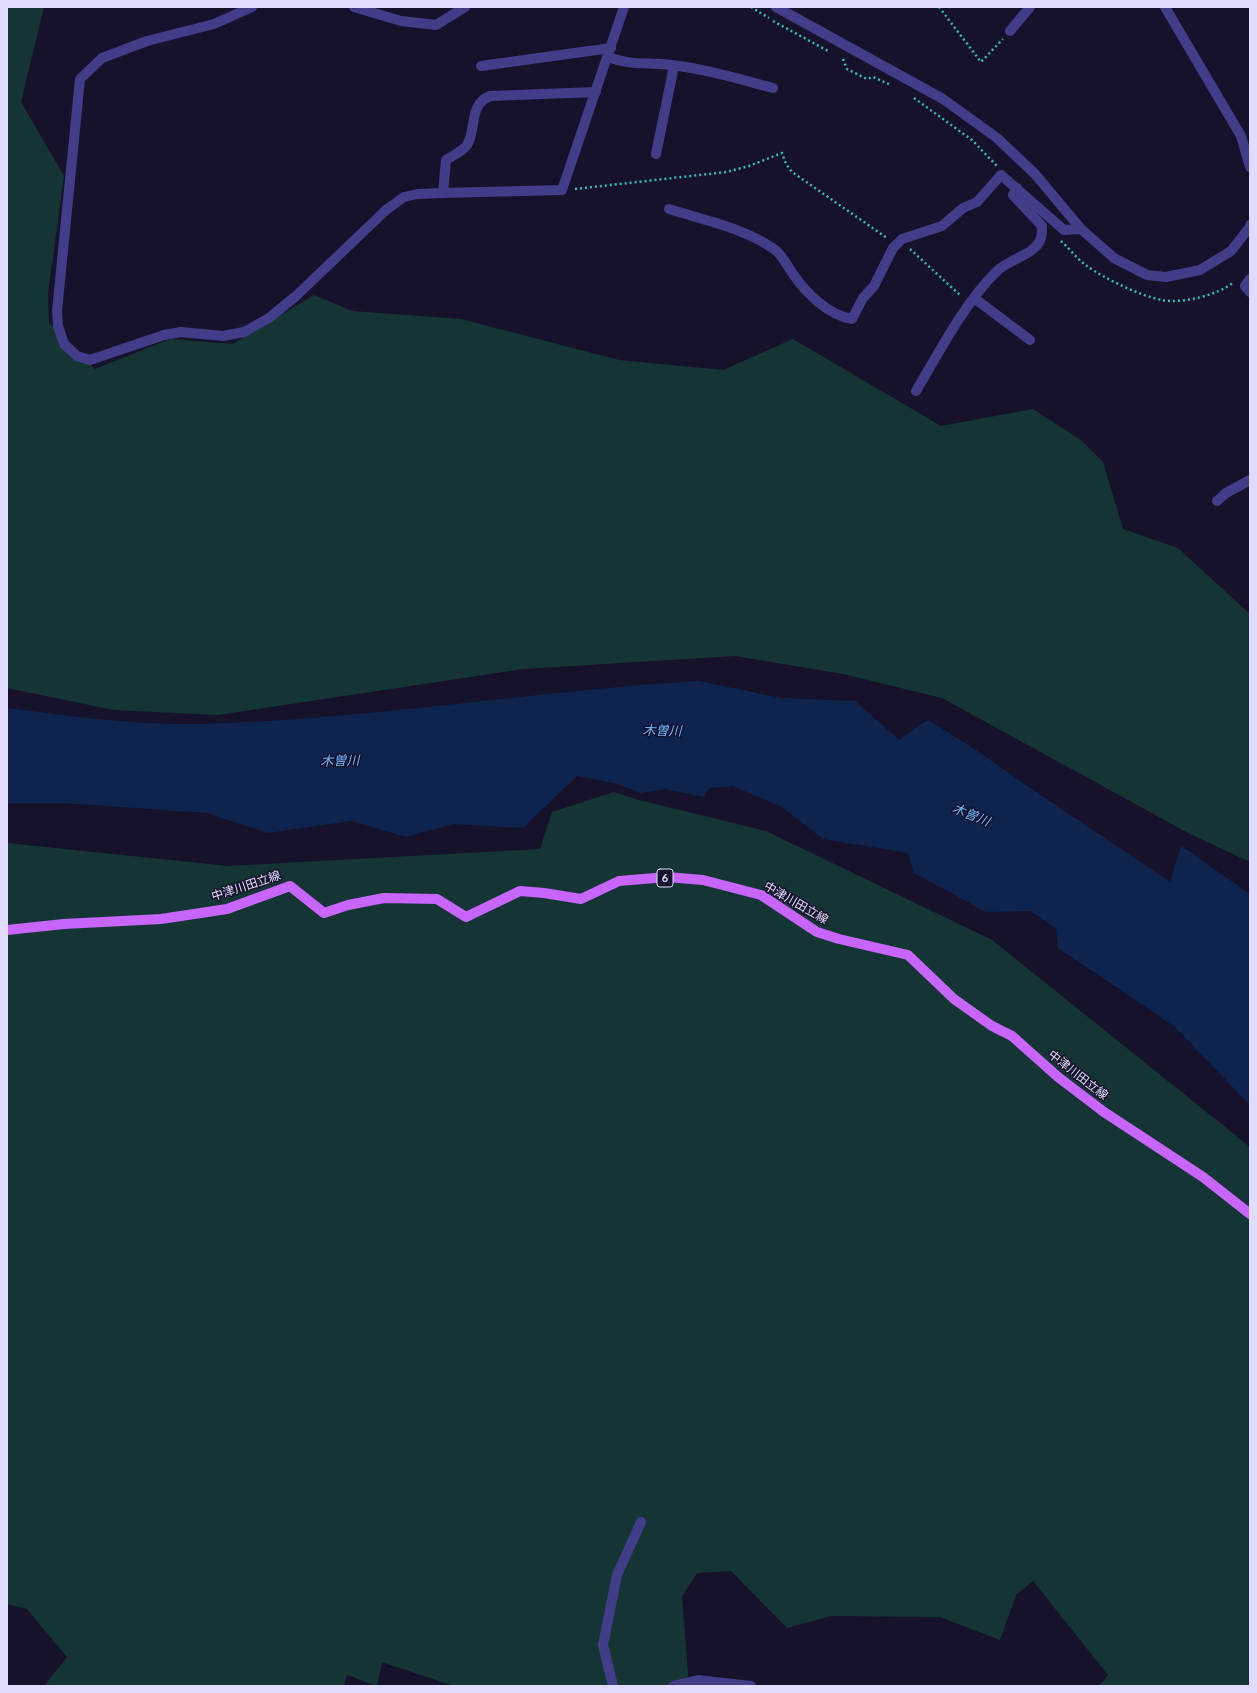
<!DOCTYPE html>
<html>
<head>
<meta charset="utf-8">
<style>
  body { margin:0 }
  #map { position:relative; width:1257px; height:1693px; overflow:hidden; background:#16122b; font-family:Lato,sans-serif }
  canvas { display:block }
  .frame { position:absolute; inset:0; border:8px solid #e1dcfe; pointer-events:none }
</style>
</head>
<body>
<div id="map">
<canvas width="1257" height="1693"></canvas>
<div class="frame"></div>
</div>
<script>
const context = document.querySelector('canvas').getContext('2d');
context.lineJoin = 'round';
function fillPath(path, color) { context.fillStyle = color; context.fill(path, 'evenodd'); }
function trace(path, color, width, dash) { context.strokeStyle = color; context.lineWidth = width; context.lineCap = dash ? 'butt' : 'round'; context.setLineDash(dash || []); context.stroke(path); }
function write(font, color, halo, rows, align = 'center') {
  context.font = font + ' Lato,"Noto Sans JP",sans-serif'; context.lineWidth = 3; context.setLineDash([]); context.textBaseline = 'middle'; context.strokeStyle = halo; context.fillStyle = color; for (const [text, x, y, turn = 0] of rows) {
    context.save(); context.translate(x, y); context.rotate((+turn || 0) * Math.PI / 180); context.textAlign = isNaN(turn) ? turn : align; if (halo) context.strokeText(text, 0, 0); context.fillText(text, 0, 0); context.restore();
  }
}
const green = new Path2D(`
  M7,7H44L21,102L64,176L48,294L49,323L95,369L170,339L233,344L314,295L352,311L461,319L619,360L723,370L793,339L941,426L1033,409L1082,441L1103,462L1123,529L1178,548L1250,614V862L1190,834L942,698L843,674L735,656L523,669L218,715L114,710L7,688Z
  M614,792L639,800L766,831L992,940L1250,1147V1686H1099L1108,1675L1033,1581L1016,1595L1000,1640L940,1617L831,1616L787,1628L731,1571L697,1573L682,1597L689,1686H454L382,1662L377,1686L347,1675L344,1686H44L67,1657L27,1609L7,1604V843L228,866L540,849L552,812Z`);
const water = new Path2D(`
  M699,681L781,698L855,701L899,740L928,720L973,748L1058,807L1170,882L1181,846L1250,894V1105L1175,1027L1058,948L1056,929L1031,911L986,912L914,873L908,853L823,839L782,807L733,786L709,788L704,797L665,789L641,793L618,784L577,776L523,828L453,824L406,837L351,821L268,833L207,813L63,803H7V708C70,716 134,725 198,724C366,720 532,691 699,681Z`);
const path = new Path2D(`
  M751,7L769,18
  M939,7L981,62L1003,39
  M773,21L830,52
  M843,59L847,69L867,79L873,77L891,85
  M914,98L972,140L997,166
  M575,189L726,172L749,166L782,153L786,164L792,172L887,238
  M1061,241C1070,249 1078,260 1087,266C1103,278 1143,297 1162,300C1183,304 1218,295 1234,282
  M910,249L961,296`);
const minor = new Path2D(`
  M252,7L214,24L147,41L102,58L80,79L57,311L58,326L64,344L77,356L90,360L164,335L181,332L223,336L244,332L269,318L296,296L386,210L404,197L417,194L443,193L562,190L624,7
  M354,7L401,21L436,25L465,7
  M776,7L943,99L997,138L1035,174L1081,229L1114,258L1147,275L1166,277L1200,270L1231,251L1249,228L1250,225
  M1165,7L1241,136L1250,167
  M1010,31L1030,7
  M608,57C632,66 647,62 671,65C706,69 739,79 773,88
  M481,66L611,48
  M656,154L674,66
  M443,193L446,160C452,156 463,151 467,145C477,129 468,105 490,96L596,92
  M669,209C704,220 744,228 774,249C782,254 787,266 793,274C806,293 828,315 852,319L863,298L874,286L893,248L902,239L942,226L963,208L977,202L1001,175L1064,230L1081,229
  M1250,279L1245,286L1250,292
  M974,298L1030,340
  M916,391C940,351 963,305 996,272C1008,259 1036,255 1041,238C1042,234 1042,229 1042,226L1013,195L1017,188
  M1217,501L1226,493L1250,480
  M613,1686L603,1645L617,1575L641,1522
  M673,1686L698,1680L751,1686`);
const major = new Path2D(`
  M7,930L64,924L161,919L227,909L290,886L324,913L348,905L384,898L437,899L466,917L520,891L544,893L581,899L619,881L667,877L703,880L761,895L817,932L839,939L908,955L954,999L992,1026L1012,1036L1058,1077L1104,1112L1203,1177L1250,1214`);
const shields = [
  [665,878,16]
];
const shieldNames = [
  ["6",665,878]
];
const streetNames = [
  ["中津川田立線",246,886,-18],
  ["中津川田立線",796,903,30],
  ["中津川田立線",1078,1075,38]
];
const waterNames = [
  ["木曽川",662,731,1],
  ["木曽川",340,761,-1],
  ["木曽川",971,815,22]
];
fillPath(green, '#153535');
fillPath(water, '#0e244e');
trace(path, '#33bcb7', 2.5, [2, 3]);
trace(minor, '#423d89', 10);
trace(major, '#c765fd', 10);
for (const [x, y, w] of shields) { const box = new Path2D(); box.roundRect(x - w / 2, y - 9, w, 18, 3); context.fillStyle = '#16122b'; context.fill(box); trace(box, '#e1dcfe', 1); }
write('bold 11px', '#e1dcfe', null, shieldNames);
write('12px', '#e1dcfe', '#16122b', streetNames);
write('italic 13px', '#6cb6fd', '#16122b', waterNames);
</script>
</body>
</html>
